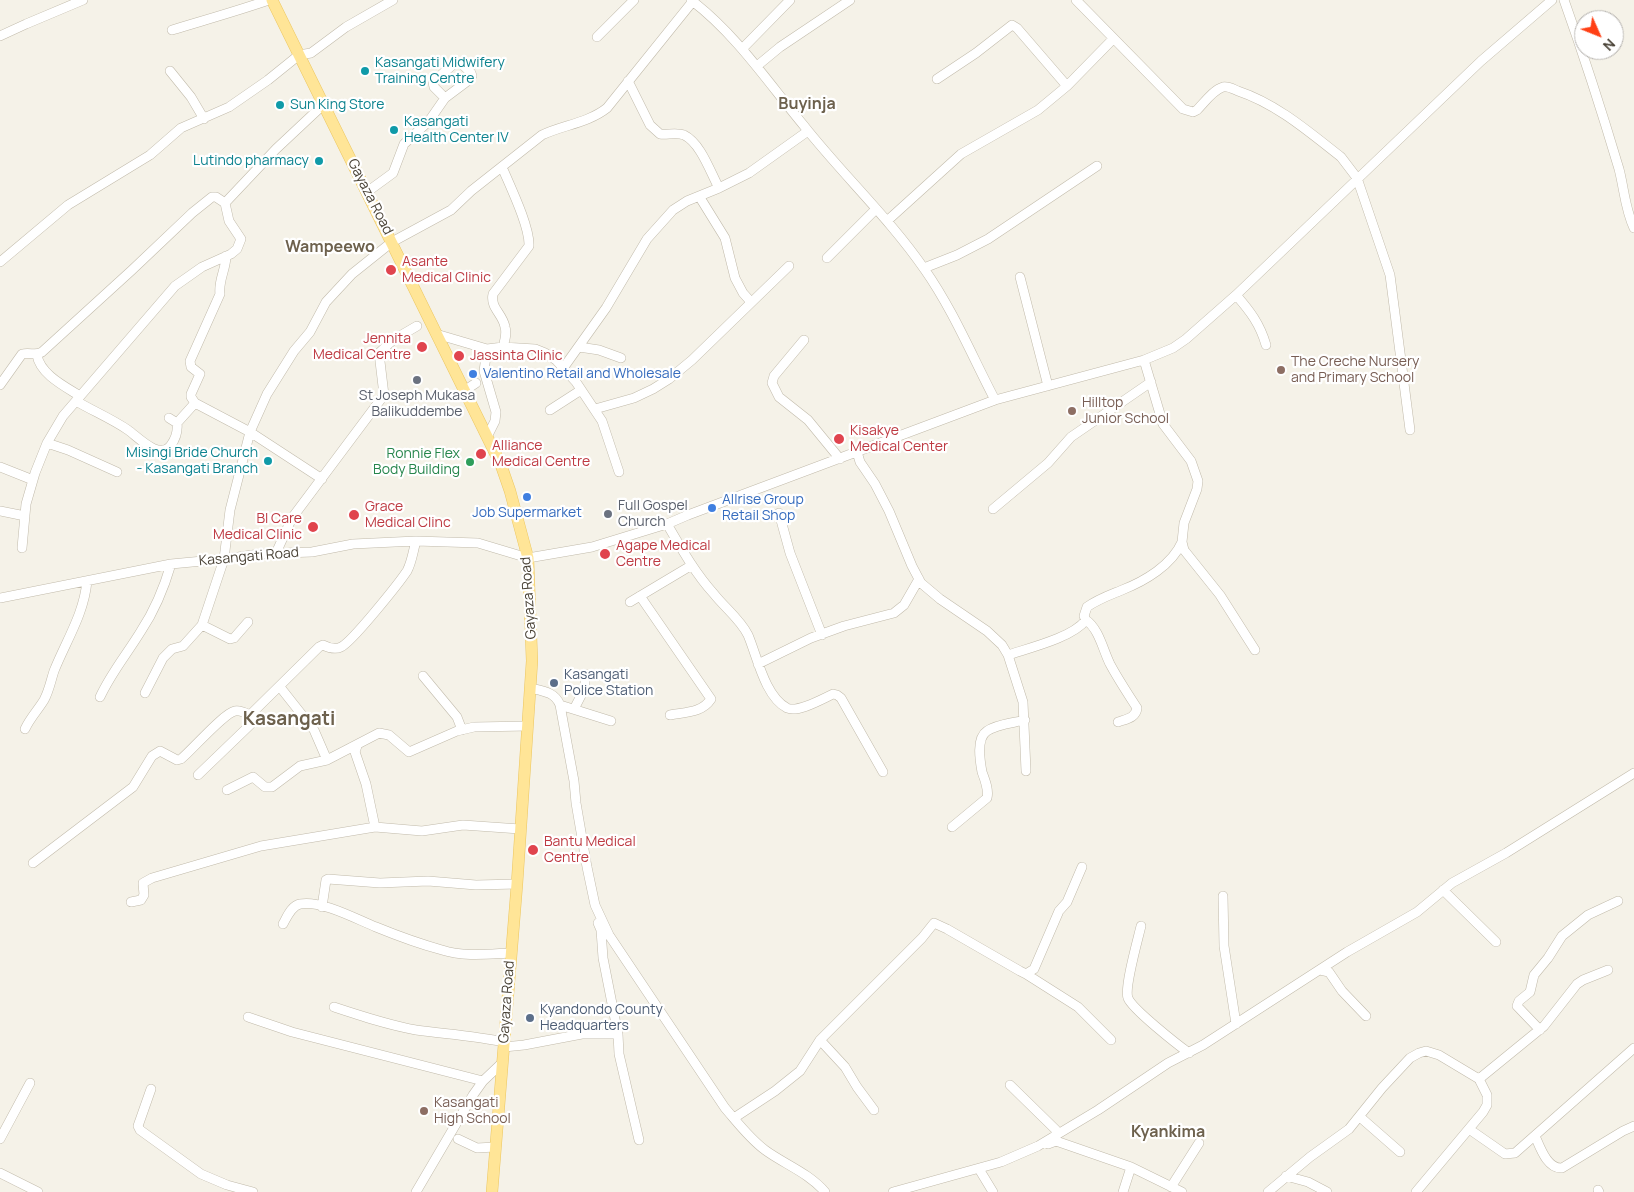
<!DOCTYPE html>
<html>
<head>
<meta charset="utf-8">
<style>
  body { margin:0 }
  #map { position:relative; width:1634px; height:1192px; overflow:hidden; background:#f5f2e8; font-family:Manrope,sans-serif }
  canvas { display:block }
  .north { position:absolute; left:1574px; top:10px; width:50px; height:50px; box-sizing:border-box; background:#fff; border:1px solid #b6b3af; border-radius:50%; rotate:134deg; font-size:14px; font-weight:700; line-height:20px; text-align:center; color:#494236 }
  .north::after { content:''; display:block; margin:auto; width:18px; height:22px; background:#ff4015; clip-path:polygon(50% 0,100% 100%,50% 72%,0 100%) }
</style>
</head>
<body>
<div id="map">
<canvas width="1634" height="1192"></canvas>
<div class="north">N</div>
</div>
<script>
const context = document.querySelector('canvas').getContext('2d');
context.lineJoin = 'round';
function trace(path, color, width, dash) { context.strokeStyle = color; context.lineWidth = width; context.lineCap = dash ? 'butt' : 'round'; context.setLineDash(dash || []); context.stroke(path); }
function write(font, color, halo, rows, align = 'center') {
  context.font = font + ' Manrope,sans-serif'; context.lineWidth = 4.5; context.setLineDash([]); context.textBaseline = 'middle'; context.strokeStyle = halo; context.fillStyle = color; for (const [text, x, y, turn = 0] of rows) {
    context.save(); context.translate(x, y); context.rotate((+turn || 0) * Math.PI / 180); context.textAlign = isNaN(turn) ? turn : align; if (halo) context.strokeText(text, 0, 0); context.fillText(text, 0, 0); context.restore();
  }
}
const minor = new Path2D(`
  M691,0C737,35 769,84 805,127C844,176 890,219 925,270C953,310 972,356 995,400
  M1076,0L1183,109L1193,112L1197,110C1204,103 1213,90 1223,87C1228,86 1233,89 1238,91C1277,104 1309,132 1341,157L1357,178L1390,275L1410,430
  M1564,0C1584,56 1602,112 1619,169C1624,188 1625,209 1634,228
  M172,30C205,20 237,11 269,0
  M0,36L26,24L83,0
  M597,37L634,0
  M742,49L790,0
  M757,66L780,47L850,0
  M170,71L191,97L204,119
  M937,79L976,53L1012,25L1017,28L1067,86
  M628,81L650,125L660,134C667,135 677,132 684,135C701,143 711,174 719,188
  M502,167C510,186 530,227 529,246L493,294C490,308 503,314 505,327C507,333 505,340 503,347
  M367,192L393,173L404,144L429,121L445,98L434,87L433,82L456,62H460L471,73L472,76L469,80L445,98
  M699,196L725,238L735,278L743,293L751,302
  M887,221L961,154L1038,110L1067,86L1113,39
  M226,256C226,269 218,281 220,294L190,361L191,367L200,374L191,394V397L195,403L250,432L322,479
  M827,258L876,209
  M0,262L68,205L150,155L181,128L229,107L268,80L299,55L311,53L346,27L393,0
  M924,268L957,255L988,239L1097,166
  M1020,277L1048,386
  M1236,295C1250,311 1260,324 1266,345
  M436,334L487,349L503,347L535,349L545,353L556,360L576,382L602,421L619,472
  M804,340L774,376L772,383L779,397L808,420L840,459
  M579,347L599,350L621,358
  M487,349L484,371L496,412L495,421L487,437
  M37,355C40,374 64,386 80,396
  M1144,360L1163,424L1191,461L1198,481L1197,489L1184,523L1182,542L1184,550L1220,595L1255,650
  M564,367L606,308L647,239L673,210L687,201L719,188L749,173L808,131
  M0,385L22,354C30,352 36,356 42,352L132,270L192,213L212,197H216L225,203L276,149L324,104
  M470,387L476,383
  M76,401C93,411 112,419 128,430C138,437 160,461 171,445C176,438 178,431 177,423
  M595,409L634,398L653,389L669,379L692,360L789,266
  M550,410L581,390
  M169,418L177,423L195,403
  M47,443L68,450L117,472
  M857,452L860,462L875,484L889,511L912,566L921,583L940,599L987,631L1002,645L1008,655L1023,702L1026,771
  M0,467L33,480
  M993,509L1048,463L1071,437L1151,382
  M0,511L25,516
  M779,513L790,553L822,635
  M667,524C681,548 695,573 714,594C725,608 740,619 748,635C757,656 765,697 787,708C798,713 822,699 833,694L837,695L841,698L883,772
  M22,548L26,504L35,473L47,443L63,416L175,286L202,267L231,254L237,249L241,239L229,221L225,203
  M276,553L292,518L384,395L379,353L393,340L417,326
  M640,596L711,699C702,713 685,712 670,715
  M0,598L171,564L224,559L259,554L312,552L353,544L416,541L478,543L528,558L592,547L667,524L688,515L995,400L1144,360L1173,348L1186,339L1236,295L1481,61L1552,0
  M630,602L692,565
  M1086,620C1099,629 1103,650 1110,664C1118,679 1128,694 1137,708C1136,718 1126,719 1118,722
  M202,625L230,639L234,638L248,622
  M1008,655C1029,648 1072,638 1086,620L1084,616L1087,607C1098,599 1110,595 1122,590C1145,581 1172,565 1182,542
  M758,664L811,638L844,626L894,613L904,605L919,579
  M423,676L457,717L462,730
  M280,687L314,730L327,760
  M530,688C543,691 555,692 560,705L574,781L576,803L587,867L595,905L609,935L725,1108C738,1123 749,1138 765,1150C784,1164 809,1173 825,1192
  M145,693L163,658L172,649L183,646L202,625L224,559L230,510L250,432L267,394L294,351L310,332L326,302L352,274L392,242L451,210L471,191L542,135C563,125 588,123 607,108L693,1
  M100,697C111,673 127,654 141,631C155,610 164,588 171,564
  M560,705L611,721
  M574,709L585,688V674
  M250,715L319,647L323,645C329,648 335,650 341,647C352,642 399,583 407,571C412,562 413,551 416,541
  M25,729C30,718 38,710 44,700C49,691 51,680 54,671C66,641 84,614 87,581
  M357,746L355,752L366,784L375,827
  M198,775L251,724L252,720L250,715
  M227,790L253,777L265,787H272L300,766L327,760L379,733L389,735L409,752L457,731L474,727L528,726
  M952,827L987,798C989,790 985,780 982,772C980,761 976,738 987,731C997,724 1013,723 1025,720
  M33,863L133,787L152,756L160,751L177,760L181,759C192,750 224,713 235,711C240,710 246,713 250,715
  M1443,890L1496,942
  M1223,896L1224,946L1236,1024
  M131,902L141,900L144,895L143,883L152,878L261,846L375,827L422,831L463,825L520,829
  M322,907L326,880L328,879L380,883L428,881L476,885L517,884
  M598,923L601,930L603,958L618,1034L619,1054L639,1140
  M283,924C287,917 291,906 300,904C322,900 356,919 376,927C398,936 420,944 442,950C464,957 488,954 511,953
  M1141,926C1138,939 1124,988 1128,998C1132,1009 1178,1045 1189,1053
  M1320,970L1329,972L1342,991L1366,1016
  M1026,974L1078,1007L1111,1040
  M334,1007C361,1016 388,1025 416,1030C446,1034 475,1036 505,1042
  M248,1017L292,1032L483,1081
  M1540,1030L1517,1006L1519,1001L1530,992L1534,975L1548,958L1562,936L1588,915L1618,901
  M820,1040L845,1067L857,1087L874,1110
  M504,1047L524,1045L582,1034H618
  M1479,1079L1544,1026L1577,984L1583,980L1608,970
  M1010,1085L1056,1130V1140
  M151,1089L138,1126L140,1130L201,1174L227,1185L253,1192
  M1360,1117L1400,1152
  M734,1118L775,1091L800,1071L820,1040L922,938L934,923L947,929L1020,971L1026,974L1034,969L1059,911L1067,902L1082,867
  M1469,1129L1505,1154L1515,1153L1634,1048
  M1535,1136C1540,1147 1547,1169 1562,1168L1623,1131L1634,1126
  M0,1139L30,1083
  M458,1139L477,1148L495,1147
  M1048,1144L1056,1141L1131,1167L1182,1192
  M979,1169L993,1192
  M0,1173L38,1192
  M1286,1176L1308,1182L1327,1192
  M1171,1187L1199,1143
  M1598,1190L1599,1192
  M416,1192L473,1095L483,1081L502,1063
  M893,1192L1001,1162L1038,1146L1098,1110L1168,1063L1203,1045L1347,952L1417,912L1452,883L1506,853L1634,773
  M1123,1192L1131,1167
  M1268,1192L1310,1157L1349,1129L1382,1088L1410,1058L1419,1053L1426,1051L1439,1055L1479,1079L1487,1095V1105L1483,1112L1416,1192`);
const major = new Path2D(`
  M272,0L501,465L510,491L528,558L532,661L517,884L492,1192`);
const markers = [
  [365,71,5,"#0f9aa8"],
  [280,105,5,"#0f9aa8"],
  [394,130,5,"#0f9aa8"],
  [319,161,5,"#0f9aa8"],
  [391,270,6,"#e0444e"],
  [422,347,6,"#e0444e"],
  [459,356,6,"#e0444e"],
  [1281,370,5,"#8d6e63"],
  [473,374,5,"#3f7fe0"],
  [417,380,5,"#6b7280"],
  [1072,411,5,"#8d6e63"],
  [839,439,6,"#e0444e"],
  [481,454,6,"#e0444e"],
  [268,461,5,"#0f9aa8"],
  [470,462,5,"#2e9e5b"],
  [527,497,5,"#3f7fe0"],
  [712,508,5,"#3f7fe0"],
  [608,514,5,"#6b7280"],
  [354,515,6,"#e0444e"],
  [313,527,6,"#e0444e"],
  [605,554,6,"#e0444e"],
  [554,683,5,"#5c6f8a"],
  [533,850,6,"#e0444e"],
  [530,1018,5,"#5c6f8a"],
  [424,1111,5,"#8d6e63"]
];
const cultureNames = [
  ["Kasangati Midwifery",375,63],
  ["Training Centre",375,79],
  ["Sun King Store",290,105],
  ["Kasangati",404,122],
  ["Health Center IV",404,138],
  ["Lutindo pharmacy",309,161,"right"],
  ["Misingi Bride Church",258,453,"right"],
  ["- Kasangati Branch",258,469,"right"]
];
const streetNames = [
  ["Gayaza Road",370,197,63],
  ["Kasangati Road",249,557,-5],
  ["Gayaza Road",529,598,-94],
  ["Gayaza Road",507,1002,-86]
];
const healthNames = [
  ["Asante",402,262],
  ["Medical Clinic",402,278],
  ["Jennita",411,339,"right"],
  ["Medical Centre",411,355,"right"],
  ["Jassinta Clinic",470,356],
  ["Kisakye",850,431],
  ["Medical Center",850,447],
  ["Alliance",492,446],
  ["Medical Centre",492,462],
  ["Grace",365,507],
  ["Medical Clinc",365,523],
  ["BI Care",302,519,"right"],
  ["Medical Clinic",302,535,"right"],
  ["Agape Medical",616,546],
  ["Centre",616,562],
  ["Bantu Medical",544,842],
  ["Centre",544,858]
];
const educationNames = [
  ["The Creche Nursery",1291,362],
  ["and Primary School",1291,378],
  ["Hilltop",1082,403],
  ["Junior School",1082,419],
  ["Kasangati",434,1103],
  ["High School",434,1119]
];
const shopNames = [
  ["Valentino Retail and Wholesale",483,374],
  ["Allrise Group",722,500],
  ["Retail Shop",722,516],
  ["Job Supermarket",527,513,"center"]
];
const worshipNames = [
  ["St Joseph Mukasa",417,396],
  ["Balikuddembe",417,412],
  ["Full Gospel",618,506,"left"],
  ["Church",618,522,"left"]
];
const leisureNames = [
  ["Ronnie Flex",460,454],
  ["Body Building",460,470]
];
const serviceNames = [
  ["Kasangati",564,675],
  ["Police Station",564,691],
  ["Kyandondo County",540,1010],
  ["Headquarters",540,1026]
];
const quarterNames = [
  ["Buyinja",807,105],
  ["Wampeewo",330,248],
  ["Kyankima",1168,1133]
];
const districtNames = [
  ["Kasangati",289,720]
];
trace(minor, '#c1baaa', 10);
trace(major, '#ecc65f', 12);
trace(minor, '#fff', 9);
trace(major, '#ffe597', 11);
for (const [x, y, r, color] of markers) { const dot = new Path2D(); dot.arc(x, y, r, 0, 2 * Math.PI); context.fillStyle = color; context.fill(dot); trace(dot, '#fff', 2); }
write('14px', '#0d838f', '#fff', cultureNames, 'left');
write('14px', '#494236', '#fff', streetNames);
write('14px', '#be3a42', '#fff', healthNames, 'left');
write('14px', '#785e54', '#fff', educationNames, 'left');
write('14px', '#366cbe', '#fff', shopNames, 'left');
write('14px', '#5b616d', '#fff', worshipNames);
write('14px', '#27864d', '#fff', leisureNames, 'right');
write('14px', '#4e5e75', '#fff', serviceNames, 'left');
write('bold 16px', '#6d614d', '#fff', quarterNames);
write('bold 19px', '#6d614d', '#fff', districtNames);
</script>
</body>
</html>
